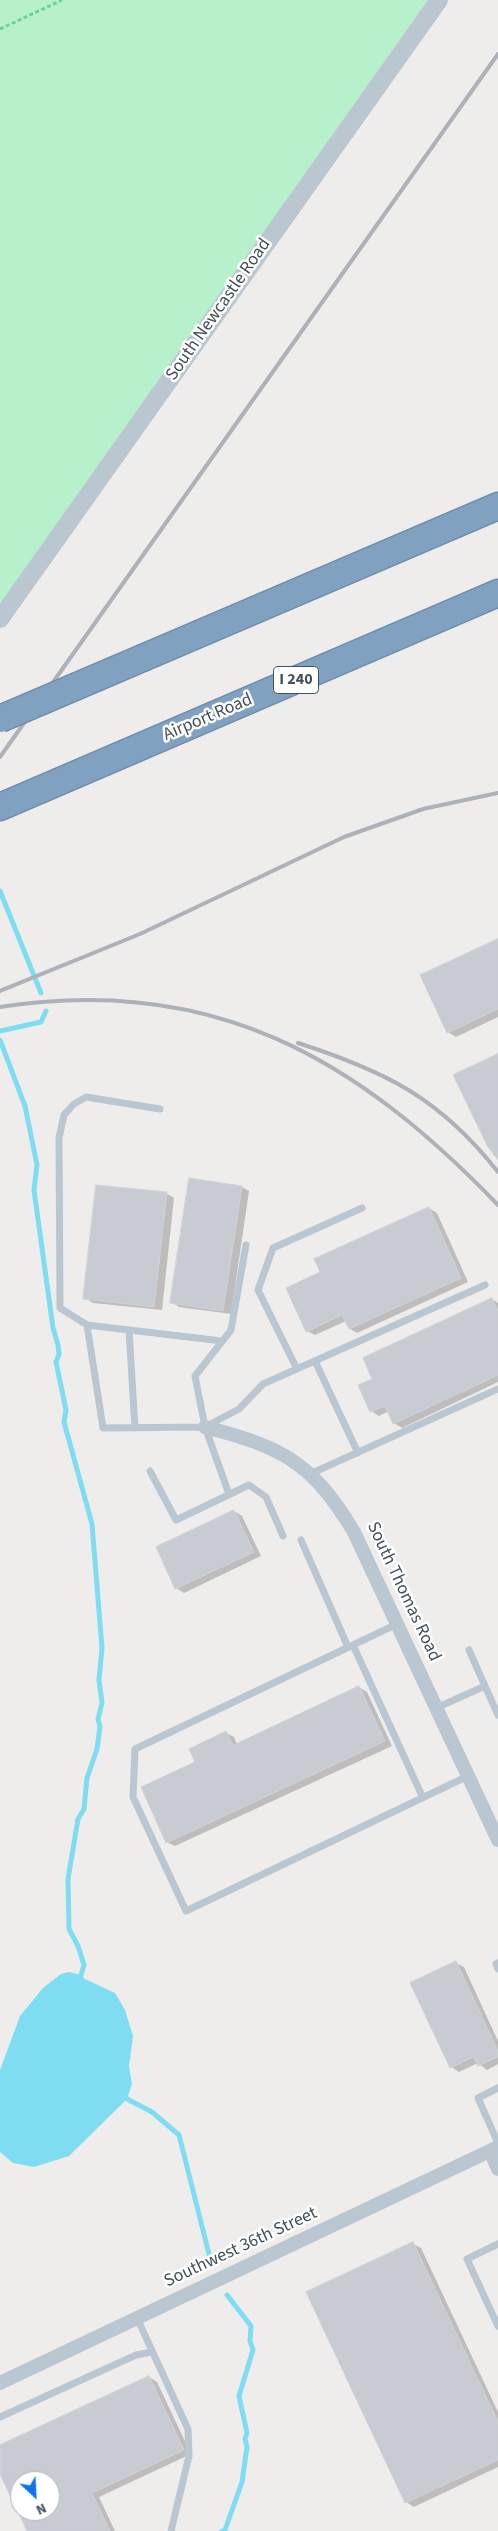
<!DOCTYPE html>
<html>
<head>
<meta charset="utf-8">
<style>
  body { margin:0 }
  #map { position:relative; width:498px; height:2531px; overflow:hidden; background:#efecec; font-family:"Source Sans 3",sans-serif }
  canvas { display:block }
  .north { position:absolute; left:10px; top:2471px; width:50px; height:50px; box-sizing:border-box; background:#fff; border:1px solid #b4b9bd; border-radius:50%; rotate:155deg; font-size:14px; font-weight:700; line-height:20px; text-align:center; color:#43505a }
  .north::after { content:''; display:block; margin:auto; width:18px; height:22px; background:#0d74e8; clip-path:polygon(50% 0,100% 100%,50% 72%,0 100%) }
</style>
</head>
<body>
<div id="map">
<canvas width="498" height="2531"></canvas>
<div class="north">N</div>
</div>
<script>
const context = document.querySelector('canvas').getContext('2d');
context.lineJoin = 'round';
function fillPath(path, color) { context.fillStyle = color; context.fill(path, 'evenodd'); }
function trace(path, color, width, dash) { context.strokeStyle = color; context.lineWidth = width; context.lineCap = dash ? 'butt' : 'round'; context.setLineDash(dash || []); context.stroke(path); }
function write(font, color, halo, rows, align = 'center') {
  context.font = font + ' "Source Sans 3",sans-serif'; context.lineWidth = 5; context.setLineDash([]); context.textBaseline = 'middle'; context.strokeStyle = halo; context.fillStyle = color; for (const [text, x, y, turn = 0] of rows) {
    context.save(); context.translate(x, y); context.rotate((+turn || 0) * Math.PI / 180); context.textAlign = isNaN(turn) ? turn : align; if (halo) context.strokeText(text, 0, 0); context.fillText(text, 0, 0); context.restore();
  }
}
const green = new Path2D(`
  M0,0H428L0,605Z`);
const water = new Path2D(`
  M69,1972L81,1975L85,1979L115,1993L125,2010L133,2036L129,2066L132,2084L127,2099L69,2156L34,2167L13,2163L0,2152V2070L20,2016L43,1988L61,1974Z`);
const shadow = new Path2D(`
  M498,940V1017L456,1037L448,1032Z
  M242,1187L249,1191L231,1314L179,1307L171,1302Z
  M166,1193L174,1198L162,1310L93,1303L85,1298Z
  M429,1208L437,1213L468,1282L357,1333L350,1329L346,1321L315,1335L307,1331L322,1273Z
  M492,1299L498,1303V1382L402,1428L394,1423L389,1411L379,1416L371,1411L374,1379Z
  M234,1511L242,1516L261,1556L184,1593L176,1588Z
  M359,1687L367,1692L392,1746L175,1846L167,1842L197,1763L226,1733L234,1737L237,1744Z
  M456,1963L464,1967L498,2041V2064L487,2070L478,2063L459,2072L451,2067L412,1983Z
  M413,2244L421,2248L498,2412V2467L414,2507L406,2502L308,2293Z
  M149,2377L157,2382L191,2454L99,2497L115,2531H28L0,2471V2447ZM20,2481H50V2511H20Z`);
const stream = new Path2D(`
  M0,891L41,993
  M0,1031L41,1022L46,1011
  M0,1040L25,1106L37,1165L34,1190L53,1328L58,1345L59,1354L56,1362L66,1410L64,1422L92,1524L102,1648L99,1680L102,1703L98,1719L100,1727L97,1749L87,1778L84,1809L78,1819L68,1879L69,1929L78,1946L84,1965L81,1975
  M127,2099L152,2112L179,2135L211,2262
  M222,2531L225,2530L242,2482L247,2447L245,2439L247,2433L239,2396L253,2350L250,2341L251,2326L227,2295`);
const building = new Path2D(`
  M498,939V1009L447,1033L420,975Z
  M498,1054V1160L488,1147L453,1075Z
  M189,1178L242,1186L223,1311L170,1303Z
  M96,1185L167,1192L154,1307L83,1299Z
  M429,1207L461,1278L349,1329L342,1315L306,1332L286,1288L320,1272L314,1259Z
  M492,1298L498,1311V1375L393,1424L385,1406L370,1412L358,1385L372,1379L363,1358Z
  M234,1510L254,1552L175,1589L156,1547Z
  M359,1686L385,1741L166,1843L141,1787L195,1762L189,1749L226,1731L233,1745Z
  M456,1961L498,2051V2057L478,2066L474,2057L450,2068L410,1983Z
  M413,2242L498,2422V2460L405,2503L306,2292Z
  M149,2376L184,2450L92,2493L110,2531H27L0,2474V2445ZM20,2481H50V2511H20Z`);
const path = new Path2D(`
  M0,29L62,0`);
const service = new Path2D(`
  M87,1325L60,1308L59,1138L64,1115L74,1104L86,1097L160,1109
  M129,1330L135,1428
  M222,1341L87,1325L103,1428L205,1427L239,1409L263,1384L485,1285
  M315,1361L358,1453
  M297,1369L258,1290L273,1248L362,1208
  M150,1471L176,1520L249,1485L266,1497L283,1536
  M310,1474L498,1389
  M229,1494L205,1427L195,1376L231,1330L246,1245
  M301,1540L348,1647
  M397,1624L135,1749L133,1797L186,1911L468,1776
  M353,1645L423,1798
  M469,1650L498,1715
  M436,1708L485,1686
  M498,1963L496,1964L498,1969
  M498,2088L478,2098L498,2143
  M498,2244L467,2259L498,2326
  M137,2318L188,2429L189,2456L171,2531
  M0,2417L136,2355L152,2352`);
const minor = new Path2D(`
  M205,1427C282,1447 312,1462 354,1532L498,1840
  M490,2151L498,2169
  M0,2383L498,2147`);
const tertiary = new Path2D(`
  M0,619L439,0`);
const motorway = new Path2D(`
  M145,657L498,506
  M0,807L498,593`);
const rail = new Path2D(`
  M0,757L498,54
  M0,991L140,934L344,837L423,809L498,793
  M0,1007C211,974 356,1057 498,1205
  M298,1043C385,1071 440,1098 498,1172`);
const motorwayBridge = new Path2D(`
  M0,719L145,657`);
const shields = [
  [296,680,45]
];
const shieldNames = [
  ["I 240",296,680]
];
const streetNames = [
  ["South Newcastle Road",219,310,-55],
  ["Airport Road",208,718,-23],
  ["South Thomas Road",403,1592,65],
  ["Southwest 36th Street",241,2248,-25]
];
fillPath(green, '#b6f1cb');
fillPath(water, '#7fddf1');
fillPath(shadow, '#0003');
trace(stream, '#7fddf1', 5);
fillPath(building, '#c8cbd1');
trace(building, '#cfd2d8', 1);
trace(motorway, '#6b8cab', 29);
trace(path, '#6cd19c', 3, [4, 2.5]);
trace(service, '#bbc7d0', 7);
trace(minor, '#bbc7d0', 14);
trace(tertiary, '#bbc7d0', 18);
trace(motorway, '#80a1bf', 26);
trace(rail, '#aeb1b7', 4);
trace(motorwayBridge, '#6b8cab', 29, []);
trace(motorwayBridge, '#80a1bf', 26);
for (const [x, y, w] of shields) { const box = new Path2D(); box.roundRect(x - w / 2, y - 13.5, w, 27, 4); context.fillStyle = '#fff'; context.fill(box); trace(box, '#43505a', 1); }
write('bold 16px', '#43505a', null, shieldNames);
write('18px', '#43505a', '#fff', streetNames);
</script>
</body>
</html>
